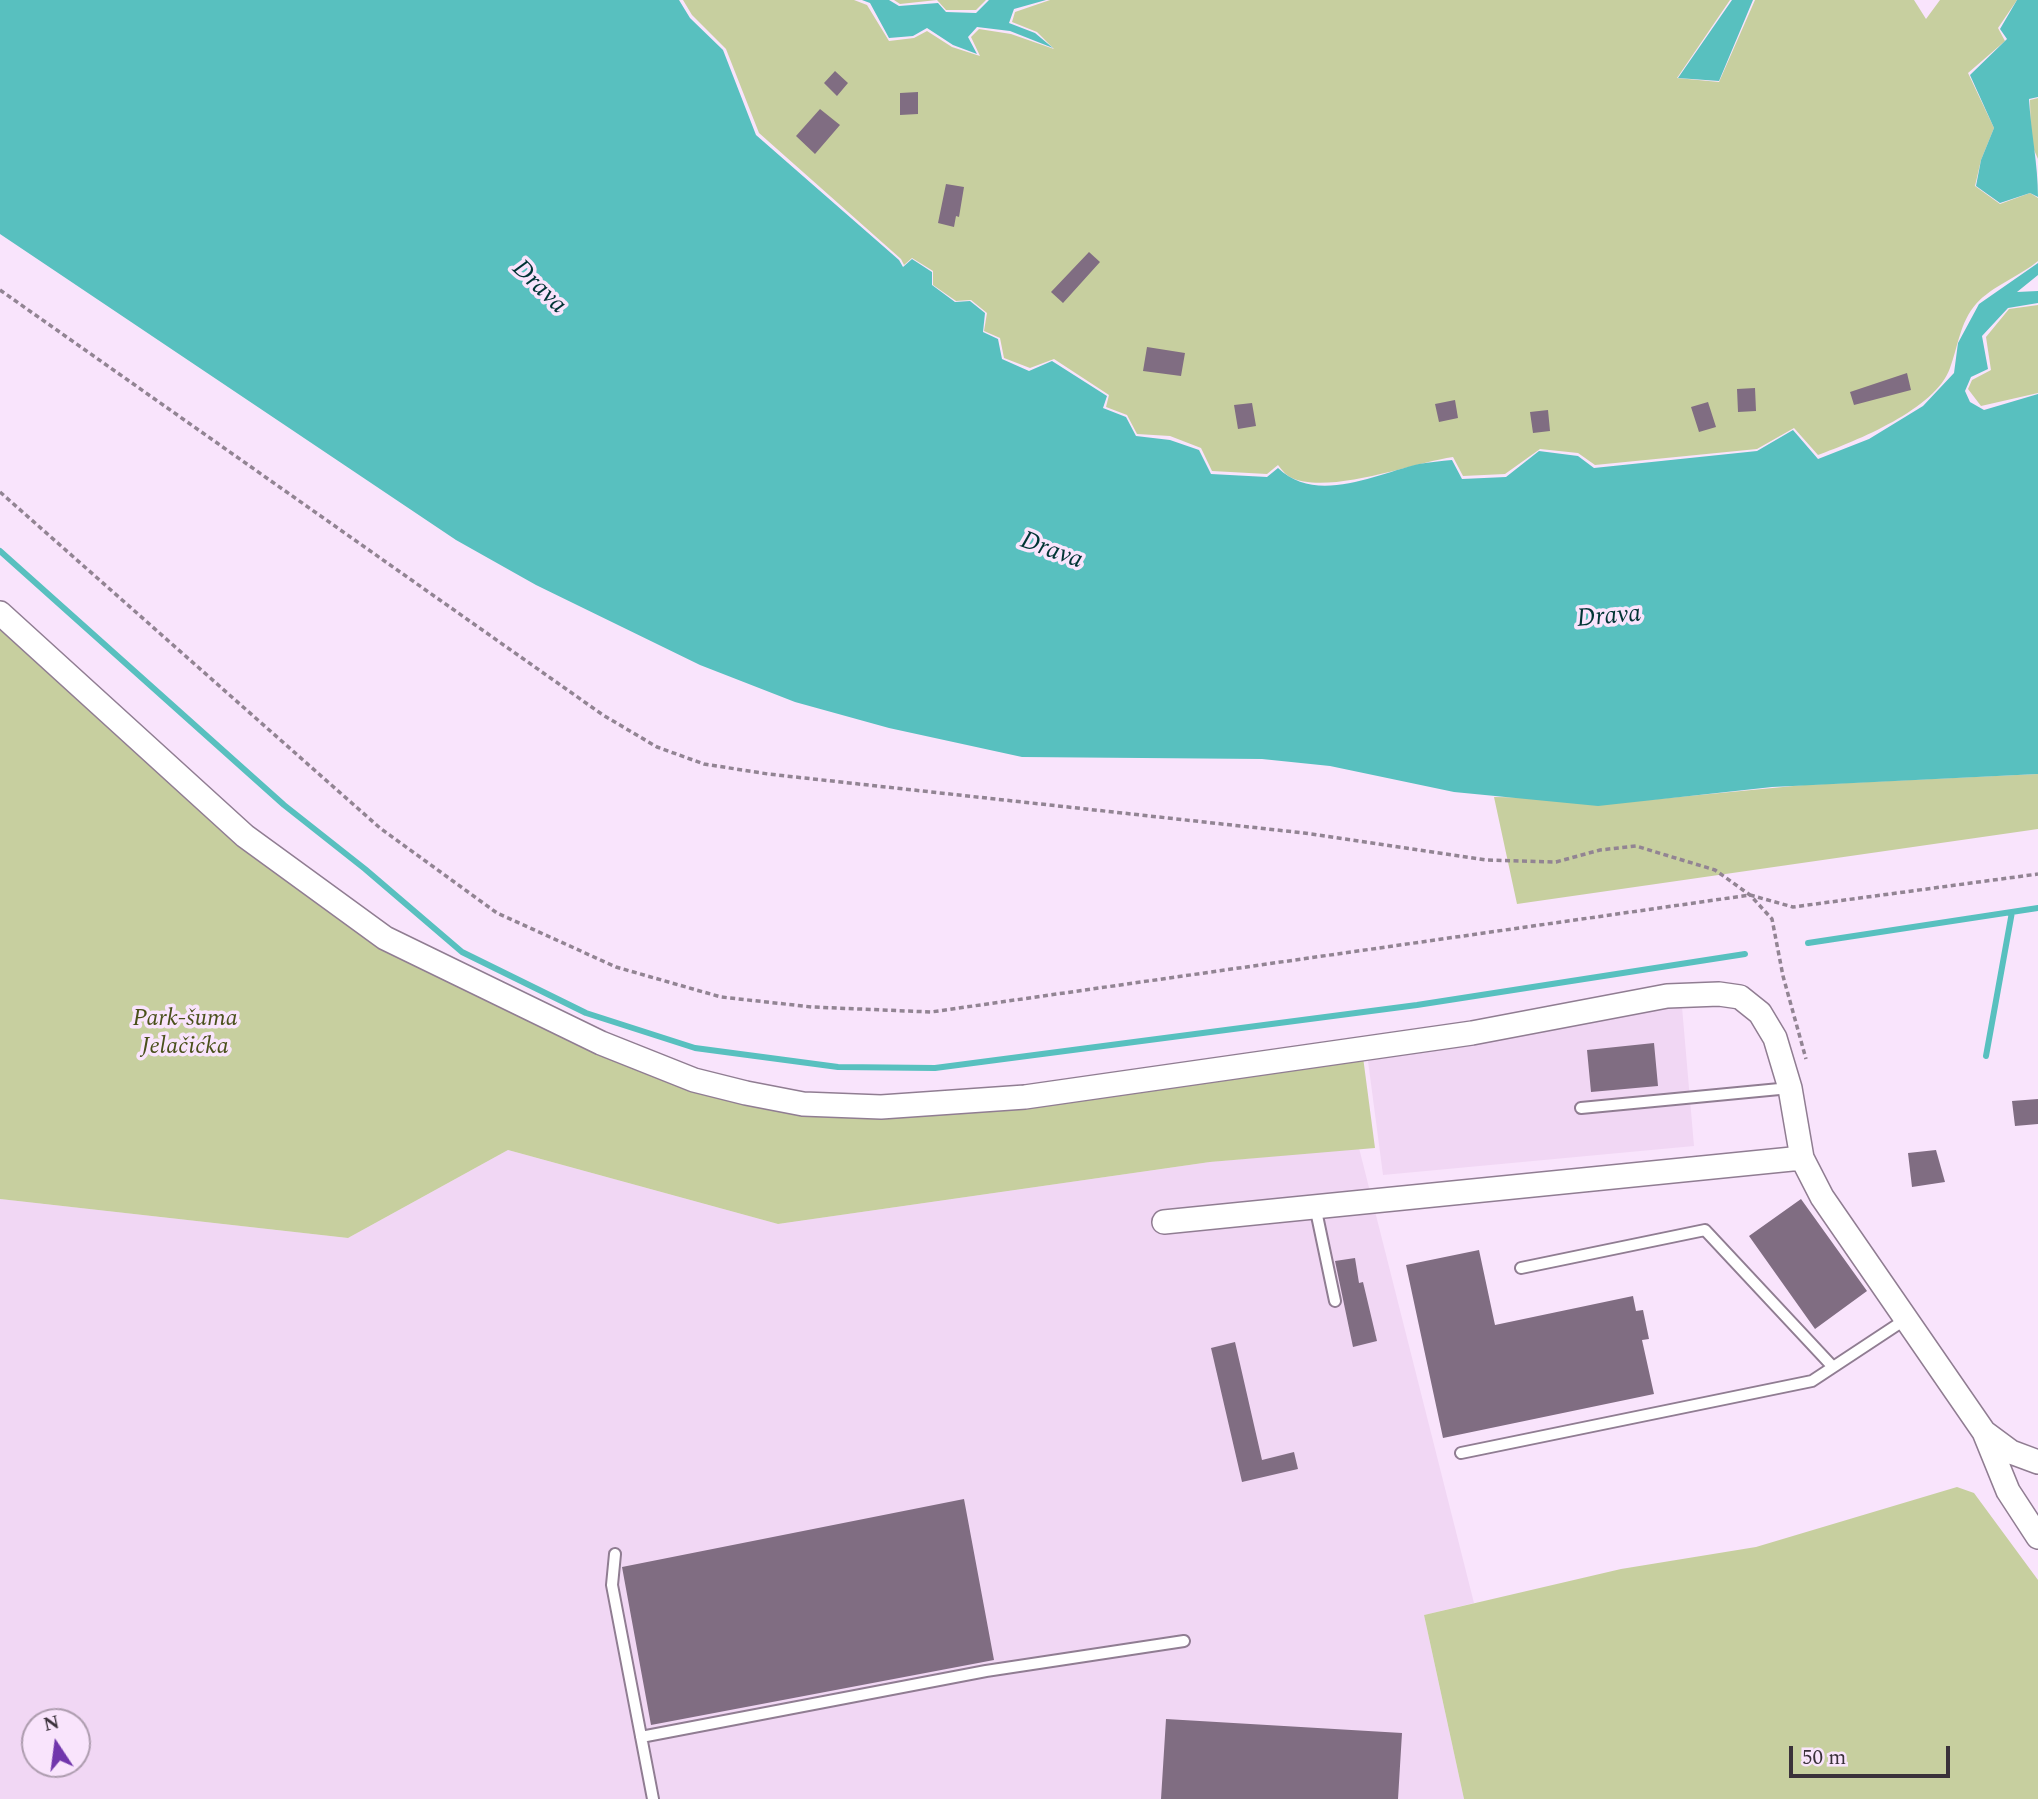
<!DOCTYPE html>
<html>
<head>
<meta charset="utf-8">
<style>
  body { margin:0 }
  #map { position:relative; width:2038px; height:1799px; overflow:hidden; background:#f9e4fc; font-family:Spectral,serif }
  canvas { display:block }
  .north { position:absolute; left:21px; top:1708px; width:70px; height:70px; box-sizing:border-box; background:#f9e4fc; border:2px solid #ad9cae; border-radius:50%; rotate:347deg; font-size:19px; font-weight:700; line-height:28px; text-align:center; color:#3a313a }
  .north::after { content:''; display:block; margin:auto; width:24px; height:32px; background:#7136ac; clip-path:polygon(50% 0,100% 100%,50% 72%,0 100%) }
  .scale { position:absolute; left:1789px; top:1746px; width:161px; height:32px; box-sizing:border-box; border:4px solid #3a313a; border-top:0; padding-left:9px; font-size:21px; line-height:24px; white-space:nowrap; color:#3a313a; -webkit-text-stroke:5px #f9e4fc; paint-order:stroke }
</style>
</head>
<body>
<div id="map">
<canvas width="2038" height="1799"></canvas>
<div class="north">N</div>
<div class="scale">50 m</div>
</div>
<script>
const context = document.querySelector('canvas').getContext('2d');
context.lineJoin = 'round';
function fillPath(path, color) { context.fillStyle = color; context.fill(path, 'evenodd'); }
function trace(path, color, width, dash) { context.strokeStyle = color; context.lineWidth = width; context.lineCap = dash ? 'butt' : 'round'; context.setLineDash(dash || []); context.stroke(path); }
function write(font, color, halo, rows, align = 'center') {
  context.font = font + ' Spectral,serif'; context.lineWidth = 7; context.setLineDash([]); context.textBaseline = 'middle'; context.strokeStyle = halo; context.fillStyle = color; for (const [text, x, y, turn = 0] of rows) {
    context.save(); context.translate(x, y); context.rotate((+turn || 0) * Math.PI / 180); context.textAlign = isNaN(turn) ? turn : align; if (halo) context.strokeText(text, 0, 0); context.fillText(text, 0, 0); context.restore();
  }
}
const built = new Path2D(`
  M1682,1007L1694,1146L1383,1175L1368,1061L1642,1011Z
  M1359,1148L1474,1603L1424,1615L1464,1799H0V1199L348,1238L508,1150L778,1224L1210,1162ZM35,1722H77V1764H35Z`);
const green = new Path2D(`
  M683,0H854L867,5L889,41L914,38L927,31L952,47L980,56L971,37L979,29L1011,34L1054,49L1037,32L1012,22L1015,12L1050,0H1730L1677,78L1719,82L1755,0H1914L1926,19L1940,0H2017L1998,28L2005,41L1968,73L1994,128L1981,160L1975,186L2000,204L2030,193L2038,198V261C2020,276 1992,286 1976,304C1960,322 1958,347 1950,368C1936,409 1856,441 1818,455L1794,428L1757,449L1595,465L1578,453L1540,449L1505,474L1463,476L1453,457C1412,463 1327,496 1290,477C1286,475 1281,469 1278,465L1267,474L1212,471L1201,448L1170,436L1137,434L1127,415L1106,407L1109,395L1054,359L1030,368L1004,358L1000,338L984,331L987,313L971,300L956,301L933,285V271L912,258L904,265L901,259L759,133L726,49L692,15Z
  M894,0H986L976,10H946L937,0L900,4Z
  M2038,98V159L2031,143L2030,100Z
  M2038,305V393L1981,406L1968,389L1972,380L1991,370L1986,337L2009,309Z
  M0,617L306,895L393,952L486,1001L588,1046L809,1110L1363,1057L1375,1148L1210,1162L778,1224L508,1150L348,1238L0,1199Z
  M2038,774V829L1517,904L1494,797L1647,800L1804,785Z
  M1957,1487L1974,1493L2038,1580V1799H1464L1424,1615L1621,1569L1756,1547Z`);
const water = new Path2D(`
  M0,0H679L690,18L723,50L756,135L899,260L903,267L912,259L932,272V285L955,302L970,301L985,313L983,332L998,339L1002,359L1029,371L1052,361L1107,396L1103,408L1126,417L1136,436L1170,440L1199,450L1211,474L1267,477L1278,468C1316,505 1376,474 1419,464C1430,462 1441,461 1452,460L1462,479L1506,477L1539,451L1578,456L1594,468L1757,451L1793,430L1818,459L1869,439L1923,406L1954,373L1958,343L1979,304L2038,263V275L2017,292L2038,291V303L2008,308L1982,336L1988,369L1971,377L1965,391L1970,402L1984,410L2038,394V774L1772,787L1598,806L1454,792L1330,766L1262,759L1022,757L889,728L795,702L700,665L536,585L456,540L0,234Z
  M862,0H889L899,6L938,3L946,12L976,13L989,0H1046L1014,9L1009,23L1035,33L1053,48L1010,31L977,27L968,37L977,54L953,45L927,28L913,36L889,38L870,3Z
  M1732,0H1753L1719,81L1678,78Z
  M2017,0H2038V97L2029,99C2031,133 2038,164 2038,197L2030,193L2000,203L1976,186L1981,160L1994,128L1970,75L2007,39L2000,29Z`);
const stream = new Path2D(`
  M0,551L284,805L365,869L462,952L586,1013L695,1048L838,1067L935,1068L1417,1005L1745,954
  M1808,943L2038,908
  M1986,1056L2012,912`);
const building = new Path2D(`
  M835,71L848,83L837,96L824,83Z
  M918,92V114L900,115V93Z
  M820,109L840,125L815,154L796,136Z
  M946,184L964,187L959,217L956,216L954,227L938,223Z
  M1089,252L1100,262L1063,303L1051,292Z
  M1147,347L1185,353L1181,376L1143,371Z
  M1907,373L1911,390L1854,405L1850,392Z
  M1755,388L1756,411L1738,412L1737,389Z
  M1455,400L1458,418L1439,422L1435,404Z
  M1708,402L1716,427L1699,432L1691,407Z
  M1252,403L1256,426L1238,429L1234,405Z
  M1548,410L1550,431L1533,433L1530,412Z
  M1654,1043L1658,1086L1591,1092L1587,1050Z
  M2038,1099V1124L2015,1126L2012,1101Z
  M1936,1150L1945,1182L1912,1187L1908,1153Z
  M1801,1199L1867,1291L1815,1329L1749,1236Z
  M1479,1250L1495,1325L1633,1296L1636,1311L1643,1310L1649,1339L1642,1340L1654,1394L1443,1438L1406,1265Z
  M1355,1258L1359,1283L1363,1282L1377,1341L1353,1347L1335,1261Z
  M1235,1342L1262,1460L1294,1452L1298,1469L1242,1482L1211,1348Z
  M964,1499L994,1660L651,1725L622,1567Z
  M1166,1719L1402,1733L1398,1799H1161Z`);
const path = new Path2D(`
  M0,290L603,715L657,747L704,764L768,774L1304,833L1486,860L1556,862L1600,850L1636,846L1715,870L1750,895L1772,919L1783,976L1806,1059
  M0,492L380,828L497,913L616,967L721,997L812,1007L931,1012L1750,895L1793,907L2038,874`);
const service = new Path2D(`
  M1581,1108L1790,1088
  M1315,1206L1335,1301
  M1521,1268L1705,1230L1833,1367
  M1461,1453L1812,1381L1906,1319
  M615,1554L612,1585L653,1799
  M641,1737L986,1671L1184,1641`);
const minor = new Path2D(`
  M0,613L245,836L385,938L601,1043L694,1080L746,1093L803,1104L881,1107L1025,1097L1472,1033L1667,996L1719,994L1740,997L1760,1013L1775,1038L1790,1088L1802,1158L1822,1197L1984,1432L2011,1452L2038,1462
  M1164,1222L1802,1158
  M1984,1432L2008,1491L2038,1537`);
const parkNames = [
  ["Park-šuma",185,1020],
  ["Jelačićka",185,1048]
];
const waterNames = [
  ["Drava",538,288,44],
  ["Drava",1051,552,20],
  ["Drava",1609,618,-5]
];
fillPath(built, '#f1d7f4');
fillPath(green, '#c7cf9f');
fillPath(water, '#58c0bf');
trace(stream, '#58c0bf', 6);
fillPath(building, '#806d82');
trace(service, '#907d92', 14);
trace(minor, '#907d92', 26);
trace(path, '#928493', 3.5, [5, 3.5]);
trace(service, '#fff', 10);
trace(minor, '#fff', 23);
write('italic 24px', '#4a501b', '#f9e4fc', parkNames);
write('italic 26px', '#003434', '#f9e4fc', waterNames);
</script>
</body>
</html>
